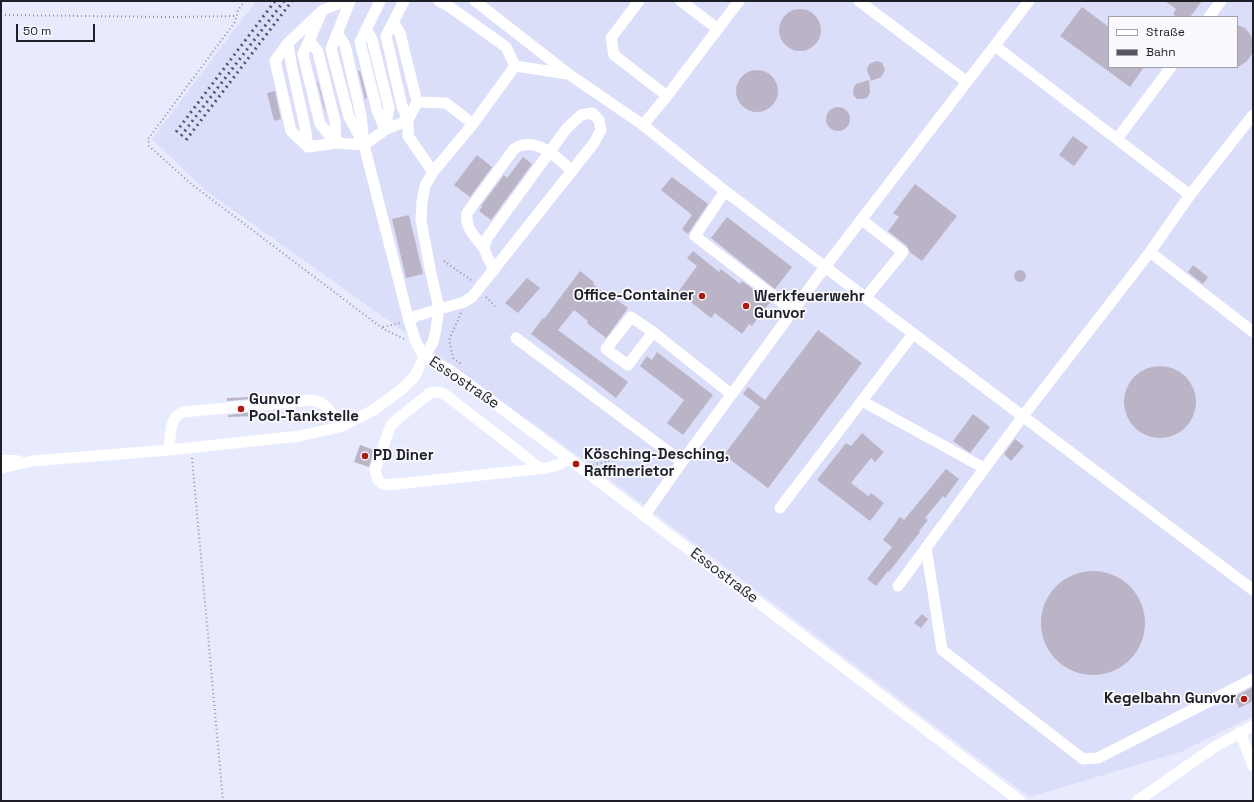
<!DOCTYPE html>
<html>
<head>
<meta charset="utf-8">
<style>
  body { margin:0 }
  #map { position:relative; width:1254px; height:802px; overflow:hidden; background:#e8eafe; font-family:"Space Grotesk",sans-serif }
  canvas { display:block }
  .frame { position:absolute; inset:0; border:2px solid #1e1f26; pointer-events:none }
  .legend { position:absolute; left:1108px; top:16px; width:130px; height:52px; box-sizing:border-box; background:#f8f8fd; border:1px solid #a1a1a7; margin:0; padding:5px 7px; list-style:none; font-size:12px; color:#1e1f26 }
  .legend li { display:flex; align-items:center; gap:8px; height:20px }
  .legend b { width:20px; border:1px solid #a1a1a7 }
  .scale { position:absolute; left:16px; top:24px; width:79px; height:18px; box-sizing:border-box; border:2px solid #1e1f26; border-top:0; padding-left:5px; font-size:12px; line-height:14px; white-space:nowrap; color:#1e1f26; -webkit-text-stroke:3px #f8f8fd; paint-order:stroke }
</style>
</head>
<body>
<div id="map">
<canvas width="1254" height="802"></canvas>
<div class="frame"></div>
<ul class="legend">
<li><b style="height:5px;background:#fff"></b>Straße</li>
<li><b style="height:5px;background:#555661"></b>Bahn</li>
</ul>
<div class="scale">50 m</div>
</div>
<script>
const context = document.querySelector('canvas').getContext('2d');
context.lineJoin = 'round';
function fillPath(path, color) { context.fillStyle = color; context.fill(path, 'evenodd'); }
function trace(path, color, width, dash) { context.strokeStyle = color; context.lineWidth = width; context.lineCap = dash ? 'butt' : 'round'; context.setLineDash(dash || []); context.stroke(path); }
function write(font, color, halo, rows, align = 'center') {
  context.font = font + ' "Space Grotesk",sans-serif'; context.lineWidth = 3.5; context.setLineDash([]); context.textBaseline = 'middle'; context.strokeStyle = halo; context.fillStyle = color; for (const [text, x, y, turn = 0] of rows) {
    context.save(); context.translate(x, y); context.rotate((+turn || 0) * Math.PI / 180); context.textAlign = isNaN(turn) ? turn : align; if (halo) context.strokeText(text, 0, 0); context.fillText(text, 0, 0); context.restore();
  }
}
const built = new Path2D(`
  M256,1H1253V716L1181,752L1029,797L587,462L205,190L152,139ZM1109,17H1237V67H1109Z`);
const building = new Path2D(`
  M1165,1H1202L1190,17H1177L1173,14L1176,9Z
  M1082,7L1109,27V67H1144L1130,87L1060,36Z
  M779 30a21 21 0 1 1 42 0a21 21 0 1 1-42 0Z
  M1237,25L1245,28L1250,34L1253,40L1252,54L1247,61L1237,68Z
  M877,61L882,63L884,67L885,71L881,77L871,81L867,70L868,66L871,63Z
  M736 91a21 21 0 1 1 42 0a21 21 0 1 1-42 0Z
  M358,71H360L367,98L365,99Z
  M869,80L870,92L869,95L867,98L862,99H857L854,96L853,91L854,87L856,84Z
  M317,81H318L325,109H324Z
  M275,91L281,119L274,121L267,93Z
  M826 119a12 12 0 1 1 24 0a12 12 0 1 1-24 0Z
  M1073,136L1088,147L1074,166L1059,155Z
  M477,155L492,167L470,197L454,185Z
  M523,157L532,164L491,220L479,211L482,207L481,206L504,175L507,178Z
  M672,177L708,204L688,234L682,229L692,215L661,190Z
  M915,184L957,216L922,261L910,252L907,246L888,231L899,217L893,213Z
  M409,215L423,274L406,278L392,219Z
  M727,217L792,267L775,289L711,238Z
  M693,251L719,272L721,269L740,284L742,281L770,302L752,326L749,324L742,334L715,313L711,318L678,292L697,266L687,258Z
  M1193,265L1208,277L1203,284L1188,272Z
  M1014 276a6 6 0 1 1 12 0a6 6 0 1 1-12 0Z
  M580,271L594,282L593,284L608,296L609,294L628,308L606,338L587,323L588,321L574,310L558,330L628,382L616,398L531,334L543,318L544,319Z
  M527,278L540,288L518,313L505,303Z
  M818,330L862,363L768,488L724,455L760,407L743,394L748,387L765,400Z
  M657,352L713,395L683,435L667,423L684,400L640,366L647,356L652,360Z
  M1124 402a36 36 0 1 1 72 0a36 36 0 1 1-72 0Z
  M252,397V399L227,401V398Z
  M253,412L254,416L228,417V415Z
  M973,414L990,427L970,453L953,441Z
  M862,433L884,452L875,462L871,458L851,483L868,496L871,493L884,503L870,521L817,480L846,443L851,446Z
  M1015,439L1024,446L1011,461L1004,454Z
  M360,445L374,450L369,467L354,462Z
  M946,469L959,479L945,498L943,496L925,518L928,520L919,531L920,532L889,572L888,571L876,586L867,579L892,547L883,540L900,517L904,520Z
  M1041 623a52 52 0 1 1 104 0a52 52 0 1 1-104 0Z
  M922,614L928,619L921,628L914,623Z
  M1253,687V701L1239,708L1234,697Z`);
const path = new Path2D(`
  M245,1L238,10L235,22L148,139L149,146L190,183L382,328L404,339
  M1,15L171,17L236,16
  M444,261L471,280
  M486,297L495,306
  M461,313L449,340L453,358L461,364
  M383,327L400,323
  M192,458L223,801
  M593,465L649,451`);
const minor = new Path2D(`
  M345,1L323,10L288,43L275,61L291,131L308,147L336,143L364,145L385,130L408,120L417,102L400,33L393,22
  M350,1L331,49L349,117L362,141
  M380,1L360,42L377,110L385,130
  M404,1L386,36L402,106L408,120V136L433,172
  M475,1L570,75L643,125L725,191L825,267L1253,590
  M639,1L611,38L614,55L667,96
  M681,1L718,29
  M859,1L967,82
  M321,14L303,54L320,124L336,143
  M1209,17L1221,1
  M366,29L372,39L389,108L385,130
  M337,33L345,45L361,115L364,145L409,321L416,342L424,357
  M310,41L318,52L335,121L336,143
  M288,43C292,78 304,112 308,147
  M995,46L1190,195
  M515,66L568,74
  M417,102L446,103L473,124
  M643,125L667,96L739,1
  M1117,139L1171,67
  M725,191L695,236L793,311
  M862,220L903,252L866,297
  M484,248C475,237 465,228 467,213L514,149C535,135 557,157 572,171
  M1150,252L1253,332
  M409,321L416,316L464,302L472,297L594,143L601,130L599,120L592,113L581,115L567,128L487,238L484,248L487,256L494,270
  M653,332L628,365L606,349L631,317L653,332L731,394
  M516,338L682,462
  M424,357L451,371L576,464L1020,801
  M862,401L984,468
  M169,450C171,436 168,418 183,412L312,400C328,403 332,414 340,427
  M1,460L19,461
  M1,468L32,461L169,450L300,436L340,427L374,410L402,389L415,376L424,357L433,342L436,329L439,308L431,274L421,220L422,202L425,186L433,172L473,124L515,66L506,47L450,7L439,1
  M540,468L447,396C441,392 437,391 430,393L395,421L390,427L375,470L378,480L381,483L387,485L547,468L560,464L569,459
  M780,508L913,334
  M644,516L682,462L825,267L1029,1
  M926,547L942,650L1083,759L1098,758L1253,679
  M898,586L1023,416L1150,252L1190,195L1253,115
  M1240,732L1253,766
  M1137,801L1216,746L1253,726`);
const rail = new Path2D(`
  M176,132L275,1
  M181,136L284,1
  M186,140L292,1`);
const markers = [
  [702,296,4,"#ab1a10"],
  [746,306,4,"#ab1a10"],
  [241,409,4,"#ab1a10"],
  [365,456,4,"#ab1a10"],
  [576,464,4,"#ab1a10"],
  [1244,699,4,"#ab1a10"]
];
const poiNames = [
  ["Office-Container",694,296,"right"],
  ["Werkfeuerwehr",754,297],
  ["Gunvor",754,314],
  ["Gunvor",249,400],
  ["Pool-Tankstelle",249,417],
  ["Kösching-Desching,",584,455],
  ["Raffinerietor",584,472],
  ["PD Diner",373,456],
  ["Kegelbahn Gunvor",1236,699,"right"]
];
const streetNames = [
  ["Essostraße",464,383,34],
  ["Essostraße",724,576,37]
];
fillPath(built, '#dbdef9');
fillPath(building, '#bbb4c7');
trace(path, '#9092a0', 2, [1, 3]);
trace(minor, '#fff', 11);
trace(rail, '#555661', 3, [2, 4]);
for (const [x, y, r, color] of markers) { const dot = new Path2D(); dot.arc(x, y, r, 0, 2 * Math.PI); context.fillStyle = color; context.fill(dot); trace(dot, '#f8f8fd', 1.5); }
write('bold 15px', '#1e1f26', '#f8f8fd', poiNames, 'left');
write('15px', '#1e1f26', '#f8f8fd', streetNames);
</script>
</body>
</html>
